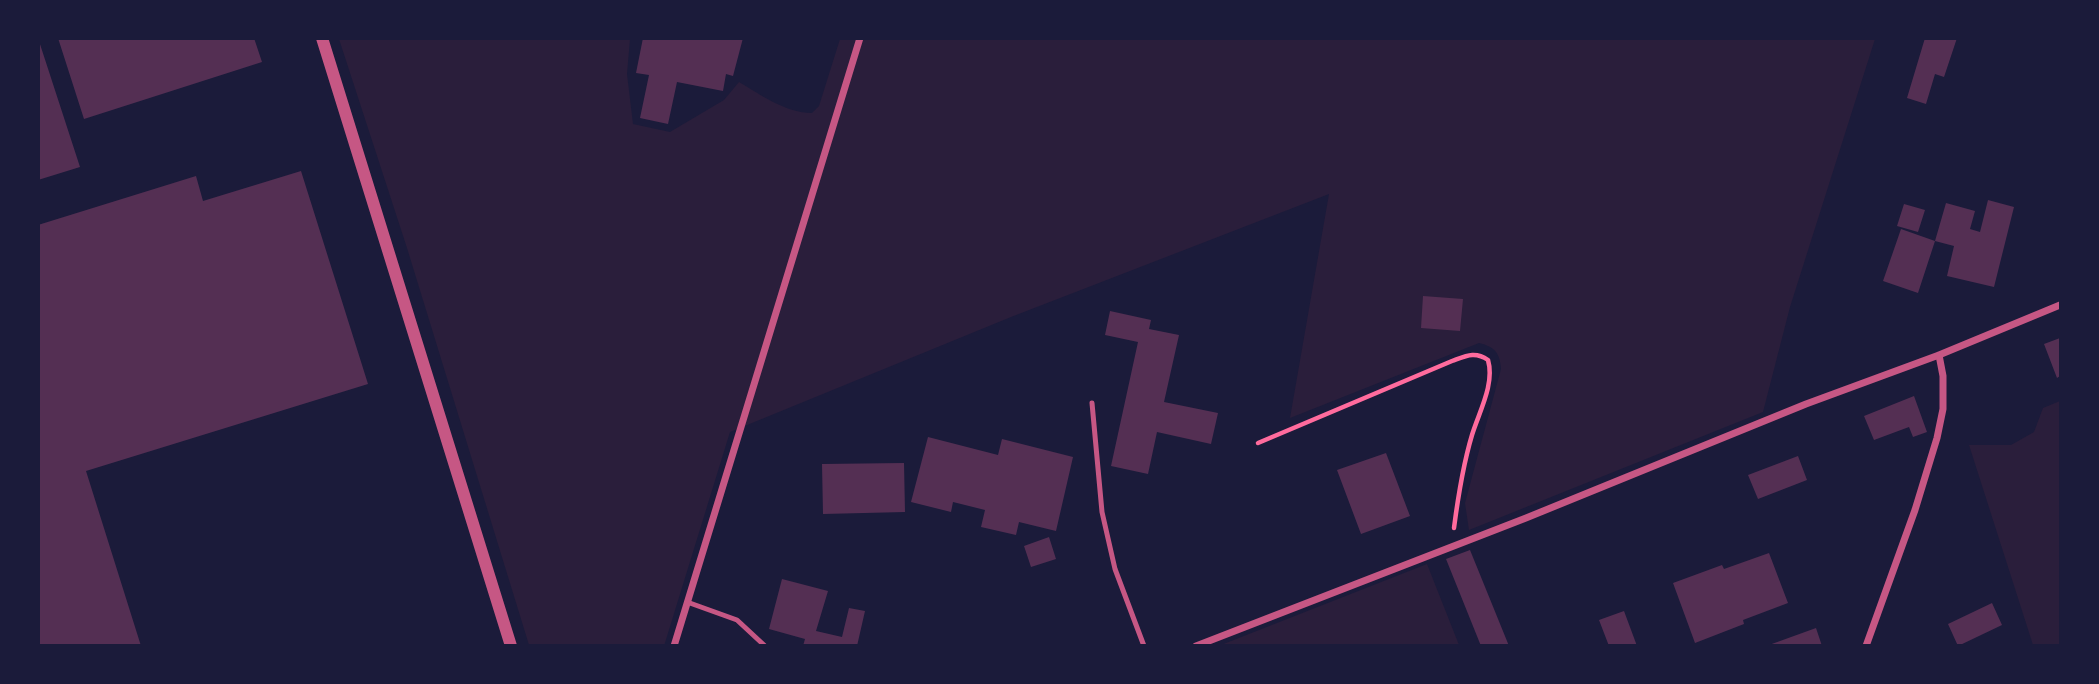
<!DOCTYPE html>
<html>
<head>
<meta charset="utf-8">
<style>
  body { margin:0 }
  #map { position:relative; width:2099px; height:684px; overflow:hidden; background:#1b1b3a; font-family:Raleway,sans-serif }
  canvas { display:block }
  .frame { position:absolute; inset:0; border:40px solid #1b1b3a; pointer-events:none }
</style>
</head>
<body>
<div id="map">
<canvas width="2099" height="684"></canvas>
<div class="frame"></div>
</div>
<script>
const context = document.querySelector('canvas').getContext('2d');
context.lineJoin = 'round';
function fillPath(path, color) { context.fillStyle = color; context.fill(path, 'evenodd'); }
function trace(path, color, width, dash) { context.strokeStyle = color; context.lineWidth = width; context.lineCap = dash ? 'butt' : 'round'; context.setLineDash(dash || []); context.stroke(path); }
const green = new Path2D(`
  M339,39H630L627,74L633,124L670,132L724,100L739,82C761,95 786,113 812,113L819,106L840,39H1875L1790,307L1763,412L1469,530L1465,503L1501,369C1500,353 1495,347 1479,343L1290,418L1329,194L1011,317L730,432L664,646L529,645L407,248Z
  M2060,401V645H2033L1969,445H2011L2034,432L2043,408Z
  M1427,564L1459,645H1221Z`);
const building = new Path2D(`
  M38,38L80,167L38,180Z
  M58,38H254L262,62L84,119Z
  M643,38H743L733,76L726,74L723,91L677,82L668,124L640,118L649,75L636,73Z
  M1925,38H1957L1944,77L1935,74L1926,104L1907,98Z
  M301,171L368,384L86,471L141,646H38V225L196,176L203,201Z
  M1988,200L2014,207L1994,287L1947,276L1954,246L1935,241L1946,203L1975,211L1970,229L1980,232Z
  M1904,204L1925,210L1918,232L1897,226Z
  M1901,229L1935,241L1918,293L1883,281Z
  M1423,296L1463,299L1460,331L1421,328Z
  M1110,311L1151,320L1149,329L1179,335L1164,402L1218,413L1211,444L1157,432L1148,474L1111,466L1138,342L1105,335Z
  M2060,338V376L2057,378L2044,344Z
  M1914,396L1927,432L1913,437L1909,427L1874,440L1864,416Z
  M928,437L998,455L1002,439L1073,457L1056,531L1019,522L1016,535L981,527L985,510L953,502L951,512L911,502Z
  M1386,453L1410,516L1361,534L1337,470Z
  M1798,456L1807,480L1758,499L1748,475Z
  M904,463L905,512L823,514L822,464Z
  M1049,537L1056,559L1031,567L1024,546Z
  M1470,550L1509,646H1481L1446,559Z
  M1769,553L1788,603L1743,620L1744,624L1695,643L1673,583L1722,565L1724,569Z
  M782,579L828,591L816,631L842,637L849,608L865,611L857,646H803L805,639L769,629Z
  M1992,603L2002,625L1958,646L1948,624Z
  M1624,611L1637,646H1609L1599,620Z
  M1816,628L1822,646H1769V645Z`);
const path = new Path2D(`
  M1258,443L1452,361C1466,356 1475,351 1488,360C1495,384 1479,412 1472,435C1463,465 1458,497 1454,528`);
const service = new Path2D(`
  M1092,403L1102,512L1115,569L1144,646
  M687,602L737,620L765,646`);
const minor = new Path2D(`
  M674,646L860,38
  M1196,646L1526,518L1806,404L1939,355L2060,305
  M1866,646L1915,510L1937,438L1943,409V376L1939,355`);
const tertiary = new Path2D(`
  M322,38L511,646`);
fillPath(green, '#2a1e3b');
fillPath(building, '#542f53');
trace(path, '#ff6b9d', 4.5);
trace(service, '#c65784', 5);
trace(minor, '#c65784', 7);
trace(tertiary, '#c65784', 12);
</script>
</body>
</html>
